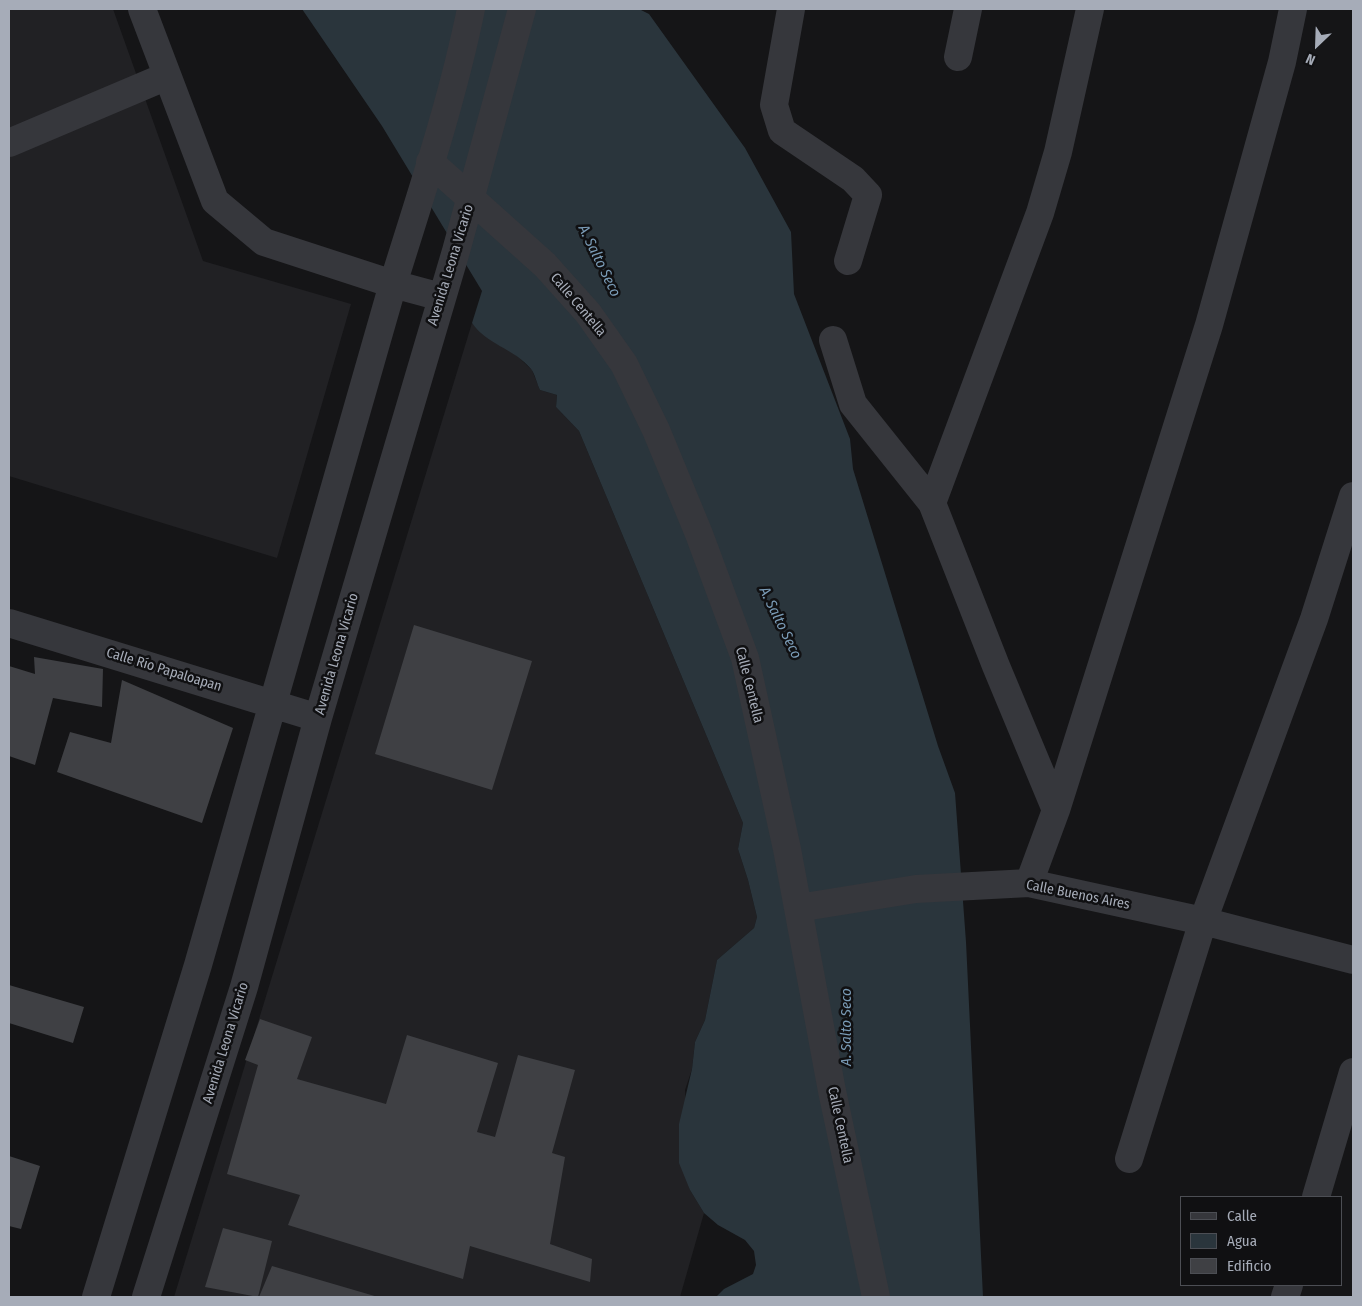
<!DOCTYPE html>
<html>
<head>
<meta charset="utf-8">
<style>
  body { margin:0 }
  #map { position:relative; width:1362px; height:1306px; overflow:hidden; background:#151517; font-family:"Fira Sans Condensed",sans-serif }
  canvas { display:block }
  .frame { position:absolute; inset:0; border:10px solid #a6acb8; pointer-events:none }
  .legend { position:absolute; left:1180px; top:1196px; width:162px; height:90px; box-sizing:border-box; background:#101012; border:1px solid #4c4e54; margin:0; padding:6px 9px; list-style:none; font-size:15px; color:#a6acb8 }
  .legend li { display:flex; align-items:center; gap:10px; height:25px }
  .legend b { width:25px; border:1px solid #4c4e54 }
  .north { position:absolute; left:1292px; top:20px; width:50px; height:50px; -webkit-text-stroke:4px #101012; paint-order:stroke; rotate:204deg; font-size:14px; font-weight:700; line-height:20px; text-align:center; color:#a6acb8 }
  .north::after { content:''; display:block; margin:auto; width:18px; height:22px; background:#a6acb8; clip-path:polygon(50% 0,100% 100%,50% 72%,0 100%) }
</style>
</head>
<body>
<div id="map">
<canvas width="1362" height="1306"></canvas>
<div class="frame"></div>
<ul class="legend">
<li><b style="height:6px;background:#36373c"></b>Calle</li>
<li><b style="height:14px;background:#2a353c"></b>Agua</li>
<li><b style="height:14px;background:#3f4044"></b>Edificio</li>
</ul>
<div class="north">N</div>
</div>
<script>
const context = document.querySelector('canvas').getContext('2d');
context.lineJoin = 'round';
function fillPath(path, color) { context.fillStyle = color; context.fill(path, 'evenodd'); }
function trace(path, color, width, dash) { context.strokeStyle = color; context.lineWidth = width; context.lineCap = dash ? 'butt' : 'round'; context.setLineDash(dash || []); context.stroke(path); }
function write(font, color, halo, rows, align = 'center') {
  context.font = font + ' "Fira Sans Condensed",sans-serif'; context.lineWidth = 5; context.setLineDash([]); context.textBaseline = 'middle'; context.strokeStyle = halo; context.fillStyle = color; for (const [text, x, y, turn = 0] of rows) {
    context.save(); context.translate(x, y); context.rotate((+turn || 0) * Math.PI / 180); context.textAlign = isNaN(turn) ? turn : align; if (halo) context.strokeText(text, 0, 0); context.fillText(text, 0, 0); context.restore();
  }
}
const built = new Path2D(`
  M9,9H113L203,261L351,304L277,558L9,476Z
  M472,323L477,329L514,353L532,370L540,390L557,395L556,407L579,431L743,823L738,849L748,880L757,917L754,928L717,960L705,1020L695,1042L692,1069L685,1090L690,1190L704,1213L680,1297H174Z`);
const water = new Path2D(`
  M302,9H639L649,14L745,148L791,232L794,294L850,439L853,469L938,746L955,793L966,942L983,1297H716L724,1289L753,1274L756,1265L754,1251L745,1240L718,1225L704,1213L690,1190L679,1163V1124L692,1069L695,1042L705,1020L717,960L754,928L757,917L748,880L738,849L743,823L579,431L556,407L557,395L540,390C537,384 535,374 531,369C515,349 486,344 472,323L482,291L382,126Z`);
const building = new Path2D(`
  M414,625L532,661L492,790L375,754Z
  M34,657L103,669L102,707L53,698L35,765L9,756V666L35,674Z
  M122,680L233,728L202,823L57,772L70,732L111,743Z
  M9,985L84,1007L73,1043L9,1023Z
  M260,1019L312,1037L297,1079L386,1104L407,1035L498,1063L477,1132L495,1137L518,1055L575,1070L552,1153L565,1157L550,1244L592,1259L590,1282L470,1246L463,1279L288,1225L300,1195L227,1174L258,1065L245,1060Z
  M9,1156L40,1166L21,1229L9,1226Z
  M223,1228L272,1241L258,1297L205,1287Z
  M272,1266L378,1297H259Z`);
const minor = new Path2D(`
  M142,9L215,201L264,242L393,284L441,297
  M791,9L774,105L782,131L853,179L868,195L848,261
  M958,57L968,9
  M9,143L167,76
  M430,162L545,265L588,313L624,364L656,430L699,534L745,658L787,849L832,1091L876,1297
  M833,340L853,404L932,503L996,666L1056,810
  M932,503L1040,213L1058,152L1090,9
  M9,623L318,718
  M1029,883L1056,810L1209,325L1282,62L1293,9
  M798,908L916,889L1029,883L1203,921L1353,960
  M1129,1159L1203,921L1314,619L1353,496
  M1316,1197L1353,1072
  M96,1297L198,965L393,284C421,194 452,102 471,9
  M146,1297L244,987L318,718L456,251L522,9
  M1285,1297L1289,1285`);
const streetNames = [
  ["Avenida Leona Vicario",451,265,-73],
  ["Calle Centella",578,305,50],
  ["Avenida Leona Vicario",337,654,-74],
  ["Calle Río Papaloapan",164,670,17],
  ["Calle Centella",749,685,76],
  ["Calle Buenos Aires",1078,895,11],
  ["Avenida Leona Vicario",226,1043,-73],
  ["Calle Centella",840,1125,78]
];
const waterNames = [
  ["A. Salto Seco",599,261,64],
  ["A. Salto Seco",780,623,64],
  ["A. Salto Seco",847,1027,-90]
];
fillPath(built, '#212124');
fillPath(water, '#2a353c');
fillPath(building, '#3f4044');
trace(minor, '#36373c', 28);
write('14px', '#a6acb8', '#101012', streetNames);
write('italic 15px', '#7a9bb6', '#101012', waterNames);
</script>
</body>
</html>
